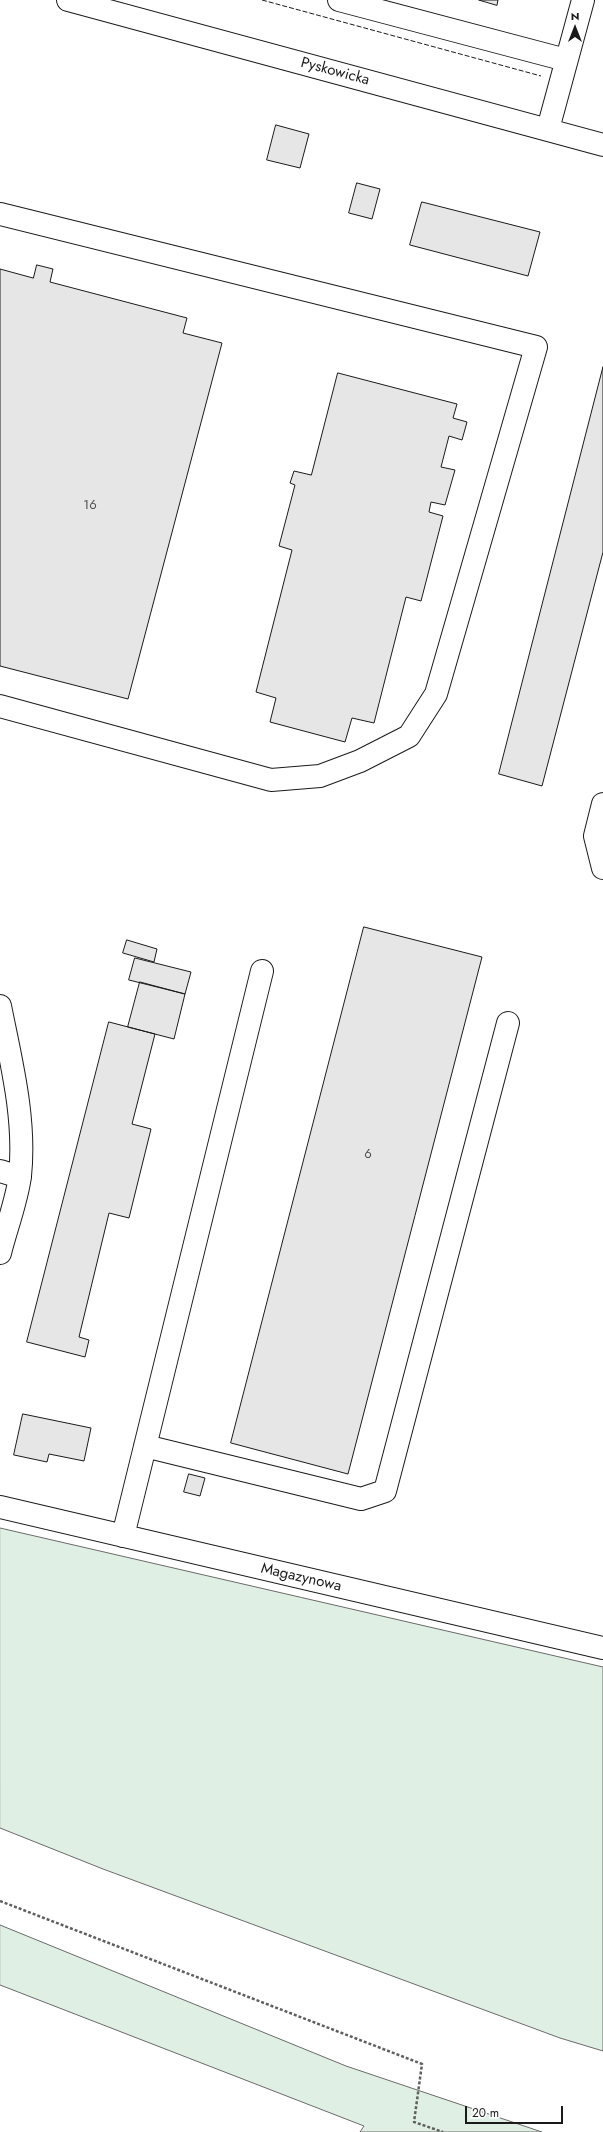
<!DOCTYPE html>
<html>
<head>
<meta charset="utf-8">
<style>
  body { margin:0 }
  #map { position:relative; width:603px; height:2132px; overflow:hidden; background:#fff; font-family:Jost,sans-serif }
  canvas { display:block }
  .north { position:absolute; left:555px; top:8px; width:40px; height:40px; -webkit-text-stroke:3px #fff; paint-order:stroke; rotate:0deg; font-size:11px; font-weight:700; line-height:16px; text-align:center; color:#1a1a1a }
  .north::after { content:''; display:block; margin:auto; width:14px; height:18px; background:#1a1a1a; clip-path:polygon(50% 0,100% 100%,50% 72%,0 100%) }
  .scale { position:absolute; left:465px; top:2106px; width:98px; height:18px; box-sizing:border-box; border:2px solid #1a1a1a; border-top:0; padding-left:5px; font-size:12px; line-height:14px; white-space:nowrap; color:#1a1a1a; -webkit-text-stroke:3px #fff; paint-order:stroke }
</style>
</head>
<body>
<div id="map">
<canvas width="603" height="2132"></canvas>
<div class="north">N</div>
<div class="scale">20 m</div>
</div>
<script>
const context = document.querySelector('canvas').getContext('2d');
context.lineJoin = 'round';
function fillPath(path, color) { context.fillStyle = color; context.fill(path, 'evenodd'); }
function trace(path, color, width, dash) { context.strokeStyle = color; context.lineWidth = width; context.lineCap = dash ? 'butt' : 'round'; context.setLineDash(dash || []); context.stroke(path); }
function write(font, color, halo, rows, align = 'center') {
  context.font = font + ' Jost,sans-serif'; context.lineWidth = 3; context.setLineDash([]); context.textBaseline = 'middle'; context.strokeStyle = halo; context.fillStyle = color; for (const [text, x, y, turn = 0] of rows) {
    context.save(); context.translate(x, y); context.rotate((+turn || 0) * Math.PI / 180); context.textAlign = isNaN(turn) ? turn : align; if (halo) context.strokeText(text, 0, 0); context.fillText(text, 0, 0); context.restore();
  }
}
const green = new Path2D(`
  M0,1528L603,1667V2051L560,2038L103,1869L0,1828Z
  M0,1925L346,2066L542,2132H360L364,2126L0,1985Z`);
const building = new Path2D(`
  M479,0H498L497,5Z
  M276,125L309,134L300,168L267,160Z
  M357,183L380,189L372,219L349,213Z
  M422,202L540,232L528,276L410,245Z
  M37,265L53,269L50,282L187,318L183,333L222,343L128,699L0,666V269L33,278Z
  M603,367V552L542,786L499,774Z
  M338,373L457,404L453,418L467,422L462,440L449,436L441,467L455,470L445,505L431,502L429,512L443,516L421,601L406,597L374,723L352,718L345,742L270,722L276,698L256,692L292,550L279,546L295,485L290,483L294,471L311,475Z
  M364,927L482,957L348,1474L231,1443Z
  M127,940L157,949L154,962L123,953Z
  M135,958L191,972L185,994L129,980Z
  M140,982L185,994L174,1039L128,1027Z
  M109,1022L155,1034L132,1124L151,1129L129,1218L109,1213L79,1337L89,1340L85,1357L27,1342Z
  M23,1414L91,1428L84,1461L49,1454L47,1462L14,1455Z
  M189,1474L205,1478L200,1496L184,1492Z`);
const path = new Path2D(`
  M0,1901L422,2064L414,2122L443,2132`);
const minor = new Path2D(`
  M68,0L603,145
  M339,0L566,60
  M548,129L583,0
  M0,214L536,347L436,694L409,736L360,761L320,776L271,780L0,706
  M603,804L595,836L603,868
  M0,1006C11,1061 26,1119 20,1176C17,1200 6,1229 0,1253
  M0,1171L20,1177
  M145,1446L361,1499L385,1491L508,1023
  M0,1507L603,1648
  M123,1536L262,971`);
const fence = new Path2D(`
  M262,0L541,76`);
const numberNames = [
  ["16",90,506],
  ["6",368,1155]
];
const streetNames = [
  ["Pyskowicka",335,72,15],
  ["Magazynowa",301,1578,13]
];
fillPath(green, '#e0efe3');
trace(green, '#6a6a6a', 1);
fillPath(building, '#e6e6e6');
trace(building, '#1a1a1a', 1);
trace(minor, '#1a1a1a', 24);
trace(path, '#5f5f5f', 2.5, [3, 2]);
trace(minor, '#fff', 22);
trace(fence, '#1a1a1a', 1, [5, 2]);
write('13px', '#4d4d4d', null, numberNames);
write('15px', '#1a1a1a', '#fff', streetNames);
</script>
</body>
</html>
